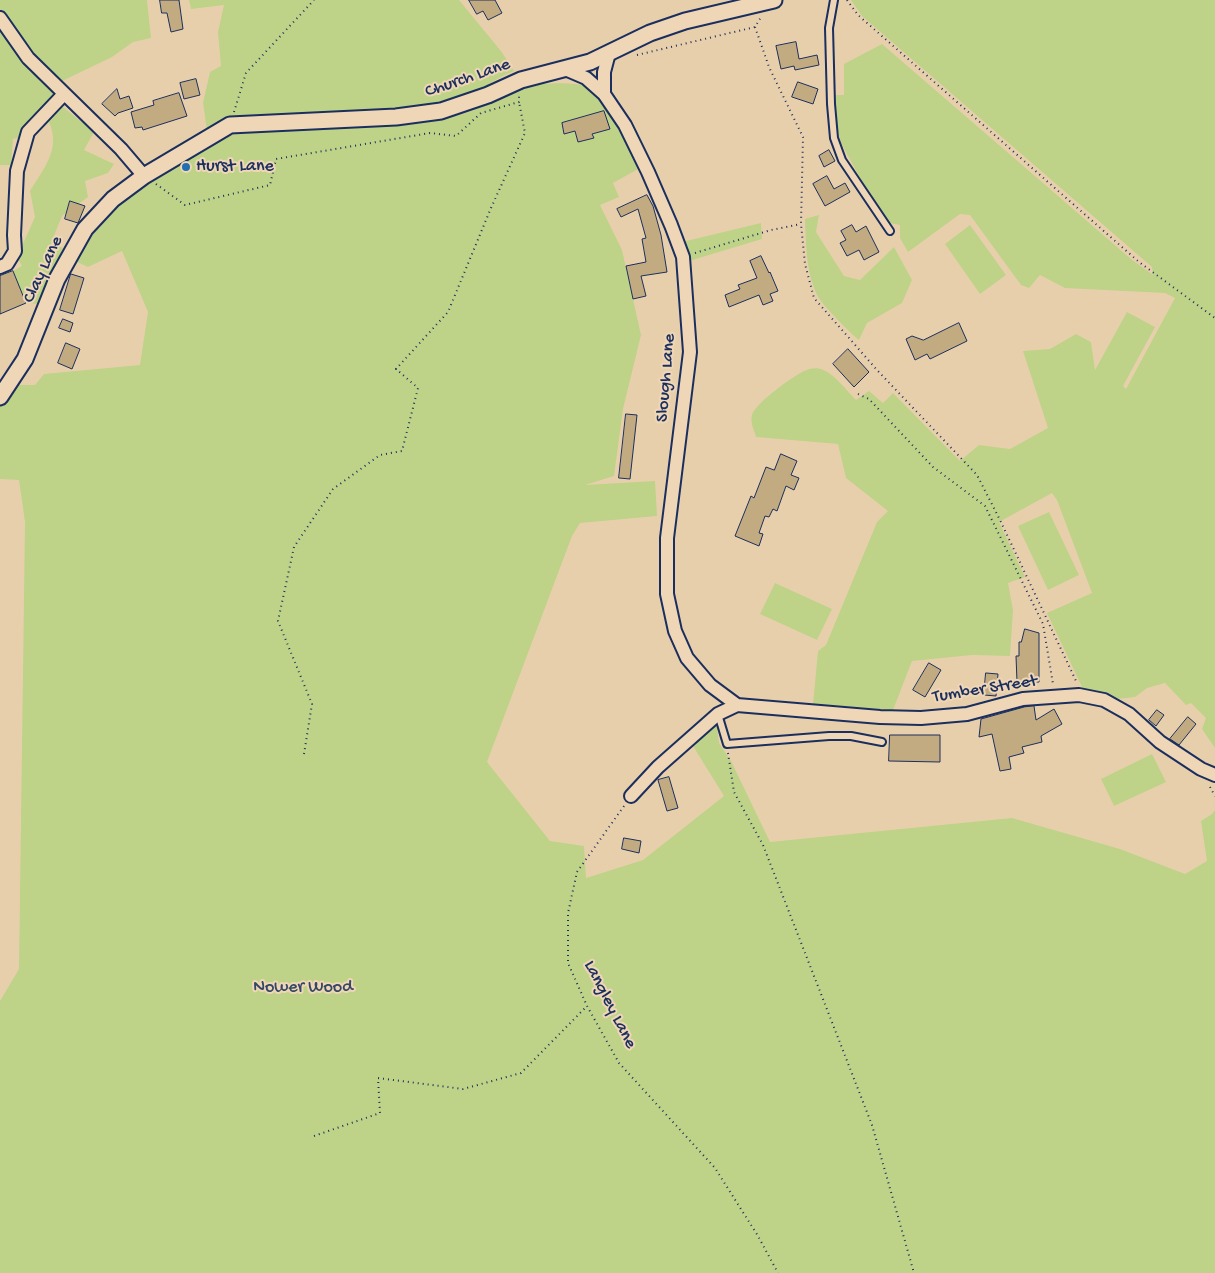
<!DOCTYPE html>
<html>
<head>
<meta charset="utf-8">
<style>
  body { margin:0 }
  canvas { display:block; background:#e8cfac }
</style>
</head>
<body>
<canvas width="1215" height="1273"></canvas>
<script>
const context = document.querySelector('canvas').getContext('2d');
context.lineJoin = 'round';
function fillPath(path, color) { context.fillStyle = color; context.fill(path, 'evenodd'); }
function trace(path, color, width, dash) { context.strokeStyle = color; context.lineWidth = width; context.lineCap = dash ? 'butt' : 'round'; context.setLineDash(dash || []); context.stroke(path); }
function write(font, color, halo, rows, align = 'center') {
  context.font = font + ' "Gochi Hand",sans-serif'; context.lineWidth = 4; context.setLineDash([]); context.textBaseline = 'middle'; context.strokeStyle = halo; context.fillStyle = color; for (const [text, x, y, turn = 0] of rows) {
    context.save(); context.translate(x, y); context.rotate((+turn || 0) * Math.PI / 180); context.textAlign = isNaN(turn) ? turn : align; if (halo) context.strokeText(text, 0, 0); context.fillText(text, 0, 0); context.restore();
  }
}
const green = new Path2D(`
  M0,0H147L151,38L133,42L112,57L60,82L29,51L0,13Z
  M189,0H459L501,51L514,71C498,77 485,88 469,94C422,114 367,110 317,112L318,126C362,124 416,126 459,115C485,108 518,86 544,84C556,83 584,82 593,90C608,102 629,149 640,168L613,183L619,197L600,205L622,250L641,335L623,409L614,476L585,485L655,481L657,516L580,523L572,536L487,762L550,841L584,846L586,878L643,860L724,796L693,746L716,721L719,743L731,761L770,842L1012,818L1120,849L1185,874L1207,861L1201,821L1212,814L1215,810V1273H0V1001L19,969L25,522L19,480L0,479V406L16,385H35L44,374L140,365L148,312L122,251L88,267L73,260L95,226L153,176L209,144L203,103L210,72L221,66L218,32L224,5L191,9ZM604,111L609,129L593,134V138L578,142L572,121Z
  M851,0H1215V748L1202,729L1206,718L1191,703L1186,705L1165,683L1147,688L1135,697L1117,699L1099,692L1083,689L1047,613L1092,593L1057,500L1052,493L999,522L1025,577L1008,583L1013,610L1010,656L972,655L912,661L893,710L813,704L818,651L826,645L877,522L888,511L846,478L838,444L756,437C754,430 750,423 752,415C755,403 798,372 809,369C813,368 818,368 821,369C835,374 846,390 856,400L869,391L883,403L893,393L960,461L979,445L1010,449L1048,428L1023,351L1050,349L1076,334L1091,342L1095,370L1127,312L1155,327L1123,386L1126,389L1175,298L1165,293L1065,288L1040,275L1029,288L1021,285L970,215L960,214L908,252L900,238V225L890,223L860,178L841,143L835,121V95H844V64L882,44L1131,259L1153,275L1152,267L862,16Z
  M0,30L29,66L49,85L63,107L94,132L84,150L114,164L108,173L85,181L88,197L62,216L51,243L63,248L40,304L26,303L13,271L22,266L17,257L35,217L30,191C44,168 61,149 49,122L36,135L13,139L11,165H0Z
  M819,215L816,232L844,276L860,280L894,247L912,280L902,303L867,323L859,340C849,332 822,305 817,295C806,272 806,243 805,219Z
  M761,223L762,239L689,261V252L682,242Z
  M970,225L1006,275L980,294L945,244Z
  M1049,512L1079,575L1048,590L1018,526Z
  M775,583L832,609L817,640L760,614Z
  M1152,754L1166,782L1114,806L1101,779Z`);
const building = new Path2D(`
  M160,0H179L183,29L171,32L167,13H162Z
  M469,0H495L502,13L488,20L483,11L477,14Z
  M796,42L799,59L817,55L819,65L795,70L794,66L781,69L776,46Z
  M196,79L200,95L184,99L180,83Z
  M798,82L818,89L813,104L792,97Z
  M117,89L120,99L129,96L133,108L118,113L115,116L102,104Z
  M179,93L187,116L143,130L142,127L135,128L131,112L154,105L153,101Z
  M604,111L610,129L592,134L594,138L578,142L575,131L564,134L562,123Z
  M829,150L835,161L824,167L819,156Z
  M827,176L834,189L845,183L850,192L825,206L813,184Z
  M647,195L653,206L661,235L667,272L641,276L646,296L633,299L626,266L646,262L642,239L646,238L638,209L621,217L617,209Z
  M70,201L85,206L78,223L65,219Z
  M852,225L856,232L866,226L879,252L864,260L859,250L847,256L840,243L846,240L841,231Z
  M761,256L769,273L770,272L778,291L770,294L773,301L763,305L759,295L729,307L725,295L740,289L738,285L757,278L750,261Z
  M13,271L26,303L0,314V276Z
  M71,274L84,278L73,314L60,310Z
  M63,319L73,323L70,332L59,328Z
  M959,323L967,341L930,359L927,354L915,360L906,339L912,336L923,340Z
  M66,343L80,349L72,369L58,363Z
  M848,349L869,372L854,387L833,364Z
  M626,414L637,415L630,479L619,478Z
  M781,454L797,461L791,475L799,478L794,490L786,486L777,511L773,509L769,517L765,516L759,533L763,534L759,546L735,536L751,496L754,498L766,467L774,470Z
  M1025,629L1039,633V682H1017L1016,656H1019V642H1021Z
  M929,663L941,670L925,697L913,690Z
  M986,673L998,674L996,696L984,695Z
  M1034,706L1036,720L1054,709L1062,724L1041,736L1042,742L1022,747L1024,753L1009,757L1011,769L1000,771L992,734L979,737L981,719L1024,707Z
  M1157,710L1164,715L1156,726L1149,720Z
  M1188,717L1196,724L1179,745L1170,739Z
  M890,735H940V762L889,761Z
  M669,777L678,808L667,811L658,780Z
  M624,838L641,841L639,853L622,849Z`);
const path = new Path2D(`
  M847,0L858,15L1139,262L1215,318
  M755,27L769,67L803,137L801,224L805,264L814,298L877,370L977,475L1000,520L1077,683
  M637,55L755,27L761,17
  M234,112L246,73L314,0
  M156,184L185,205L270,185L276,159L430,133L456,136L481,113L519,102V96
  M695,253L771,230L801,224
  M858,394L869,399L933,467L985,506L1043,624L1053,684
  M728,753L734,792L763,845L872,1125L914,1273
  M304,754L312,704L278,621L294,547L333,489L380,455L402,451L418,388L396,369L448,312L491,208L525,133L519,102
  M1210,787L1215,796
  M624,806L577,872L568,913V963L587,1006L619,1063L715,1168L758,1236L778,1273
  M314,1136L380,1113L378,1078L463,1089L521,1073L587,1006`);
const service = new Path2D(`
  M834,0L829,28L831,104L834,138L842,160L890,231
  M718,714L727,744L829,736H851L882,742`);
const minor = new Path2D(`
  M0,18L28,58L121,149L144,176
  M565,69L586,78L604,94L625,125L648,172L671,225L683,257L690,352L667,538V594L675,631L687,658L710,685L737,705
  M604,94V72L609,53
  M0,267L7,264L15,251L14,235L17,171L28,132L64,94
  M737,705L880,717L921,718L967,714L1023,699L1079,695L1104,700L1129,714L1160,742L1201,769L1215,775
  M631,796L658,767L718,714L737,705`);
const tertiary = new Path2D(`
  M0,397L25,359L57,279L85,229L113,199L144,176L230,125L396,117L441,111L488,95L521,80L590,62L650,33L685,21L774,0`);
const markers = [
  [186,167,5,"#1f6fb2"]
];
const streetNames = [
  ["Church Lane",468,79,-19],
  ["Clay Lane",44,270,-65],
  ["Slough Lane",667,378,-85],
  ["Tumber Street",985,690,-9],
  ["Langley Lane",609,1005,63]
];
const poiNames = [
  ["Hurst Lane",196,167]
];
const parkNames = [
  ["Nower Wood",303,988]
];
fillPath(green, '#bed388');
fillPath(building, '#c2ab81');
trace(building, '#1b2f5e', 1);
trace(service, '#1b2f5e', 10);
trace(minor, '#1b2f5e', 16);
trace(tertiary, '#1b2f5e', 19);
trace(path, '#1b2f5e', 2, [1, 4]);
trace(service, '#efd6b6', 6);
trace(minor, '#efd6b6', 12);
trace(tertiary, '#efd6b6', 15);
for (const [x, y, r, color] of markers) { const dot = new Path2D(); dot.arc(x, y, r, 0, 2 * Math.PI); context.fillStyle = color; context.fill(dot); trace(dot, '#efd6b6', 2); }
write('18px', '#1b2f5e', '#efd6b6', streetNames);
write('18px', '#1b2f5e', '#efd6b6', poiNames, 'left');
write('18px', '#334864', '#efd6b6', parkNames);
</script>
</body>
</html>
